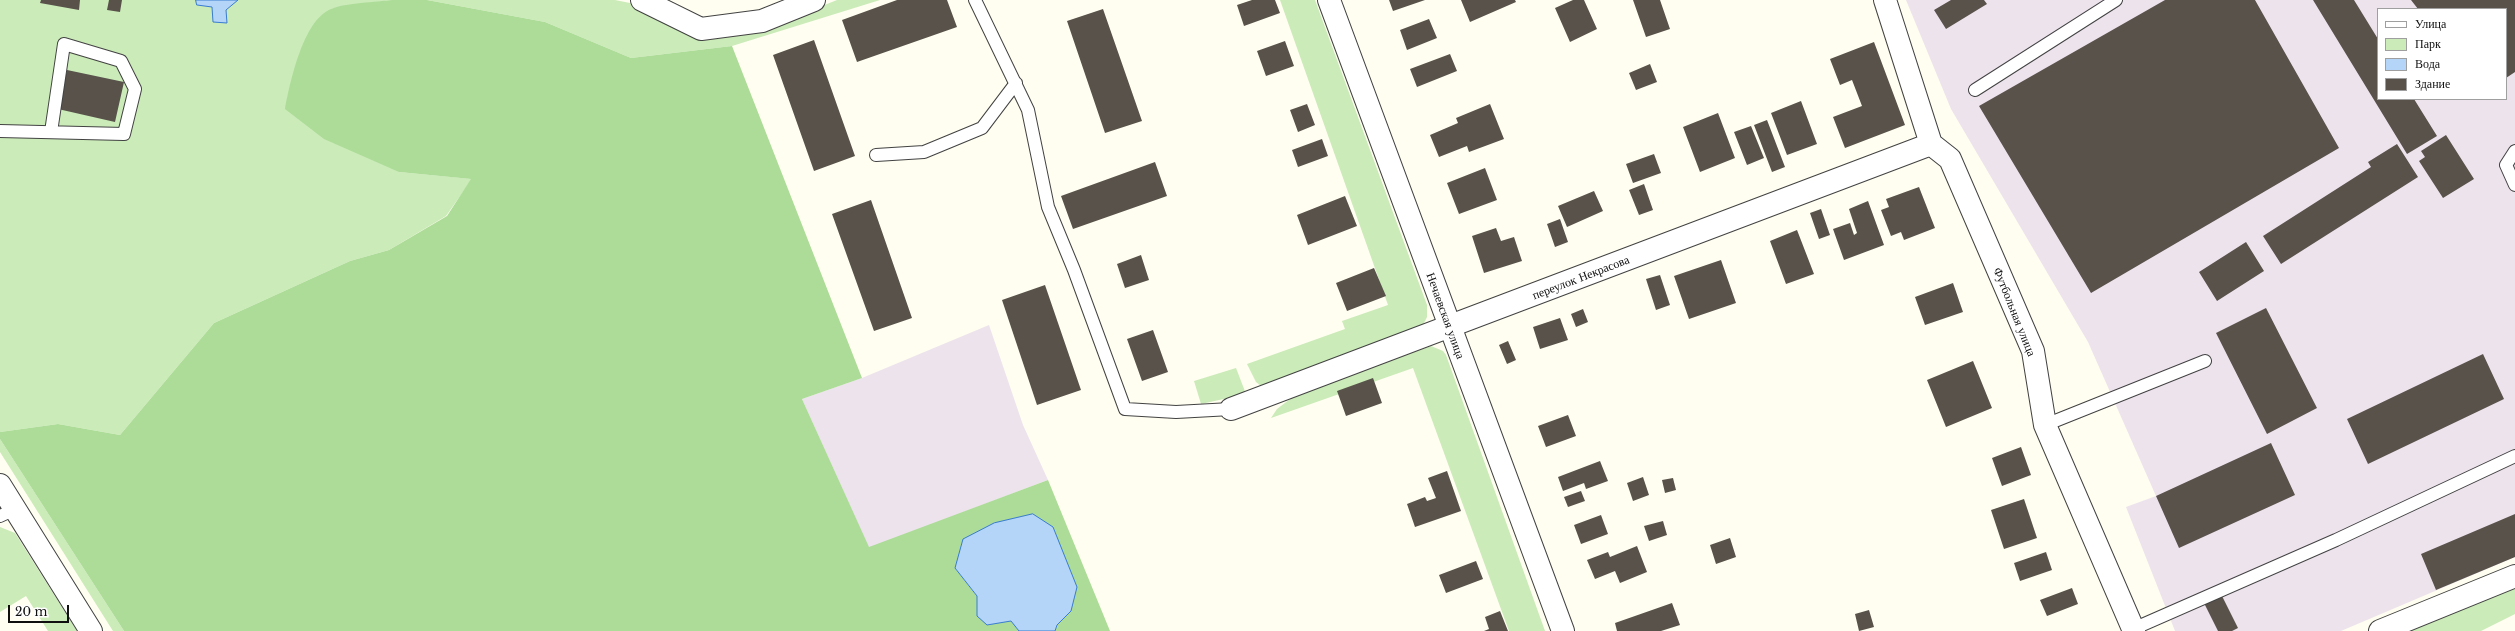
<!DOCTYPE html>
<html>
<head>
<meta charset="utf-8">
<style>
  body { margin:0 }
  #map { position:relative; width:2515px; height:631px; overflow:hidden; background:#fffef0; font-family:"Libre Baskerville",serif }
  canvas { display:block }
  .legend { position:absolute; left:2377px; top:8px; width:130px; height:92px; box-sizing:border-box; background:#fff; border:1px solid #9f9f9f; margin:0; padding:5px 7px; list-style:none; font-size:12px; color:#0f0f0f }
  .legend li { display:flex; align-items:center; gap:8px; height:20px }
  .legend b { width:20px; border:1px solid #9f9f9f }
  .scale { position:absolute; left:8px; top:605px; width:61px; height:18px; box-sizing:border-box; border:2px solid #0f0f0f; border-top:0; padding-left:5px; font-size:12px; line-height:14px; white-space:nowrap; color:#0f0f0f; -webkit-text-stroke:3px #fff; paint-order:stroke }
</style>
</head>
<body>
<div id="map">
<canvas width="2515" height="631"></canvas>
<ul class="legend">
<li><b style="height:5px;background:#fff"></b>Улица</li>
<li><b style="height:11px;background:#cbebb9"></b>Парк</li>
<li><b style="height:11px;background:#b4d4f8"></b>Вода</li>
<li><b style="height:11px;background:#58524b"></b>Здание</li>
</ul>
<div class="scale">20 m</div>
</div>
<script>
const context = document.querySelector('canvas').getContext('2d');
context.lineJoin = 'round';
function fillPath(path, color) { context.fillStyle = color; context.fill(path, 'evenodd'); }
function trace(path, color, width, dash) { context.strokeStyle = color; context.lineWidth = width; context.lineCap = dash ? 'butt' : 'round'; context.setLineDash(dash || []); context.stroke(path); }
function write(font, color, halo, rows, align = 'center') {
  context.font = font + ' "Libre Baskerville",serif'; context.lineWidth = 4; context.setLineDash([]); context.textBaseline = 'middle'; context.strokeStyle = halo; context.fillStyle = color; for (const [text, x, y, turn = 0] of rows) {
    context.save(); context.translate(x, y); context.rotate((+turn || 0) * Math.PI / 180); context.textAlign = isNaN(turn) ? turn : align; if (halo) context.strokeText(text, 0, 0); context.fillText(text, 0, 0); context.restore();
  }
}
const industrial = new Path2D(`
  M1906,0H2515V557L2341,631H2175L2126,507L2156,496L2088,342L1951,109ZM2378,9H2506V99H2378Z
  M989,325L1023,425L1048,480L869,548L802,399L862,378Z`);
const green = new Path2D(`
  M0,0H392L331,9L399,172L472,179L446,216L389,250L350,261L214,323L120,435L58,424L0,432Z
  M427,0H615L635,4L662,17L777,24L837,0H880L732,46L631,58L545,22Z
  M1280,0H1315L1427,305V317L1423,325L1261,386L1256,382L1247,364L1345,329L1342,321L1388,305Z
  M1431,346L1443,351L1446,355L1545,631H1509L1413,368L1271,418L1277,409L1298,393Z
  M1236,368L1246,394L1201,404L1194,381Z
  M0,439L124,631H113L0,452Z
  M0,527L15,533L77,631H48L26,596L0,612Z
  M2515,586V614L2481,631H2409Z`);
const forest = new Path2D(`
  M392,0H427L545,22L631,58L732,46L862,378L802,399L869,547L1048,480L1110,631H1055L1057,625L1071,611L955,568L977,596L987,625L1011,620L1019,631H124L0,439V432L58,424L120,435L214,323L350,261L389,250L447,216L471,179L399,172L324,139L285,109C290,83 303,20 331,9C345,3 377,2 392,0Z`);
const water = new Path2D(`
  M196,0H238L226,10L227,23L213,22L212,7L197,5Z
  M1033,514L1053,527L1077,587L1071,611L1057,625L1055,631H1019L1011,621L987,625L977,616V596L955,568L963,539L994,523Z`);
const building = new Path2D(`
  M41,0H80L79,10L40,3Z
  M109,0H122L120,12L107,10Z
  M897,0H947L957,27L857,62L842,20Z
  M1252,0H1275L1280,13L1244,26L1237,5Z
  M1389,0H1425L1393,11Z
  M1461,0H1515L1516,2L1470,22Z
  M1573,0H1584L1597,29L1570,42L1555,8Z
  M1633,0H1660L1670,29L1646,37Z
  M1951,0H1984L1987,4L1946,29L1934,10Z
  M2165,0H2255L2339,148L2091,293L1979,106Z
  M2313,0H2354L2378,39V99H2414L2437,136L2407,154Z
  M2411,0H2515V72L2506,78V9H2418Z
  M1103,9L1142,121L1105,133L1067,21Z
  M1429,19L1437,38L1407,50L1400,30Z
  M814,40L855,156L814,171L773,55Z
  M1285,41L1294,66L1266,76L1257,51Z
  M1874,42L1905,125L1845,148L1833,117L1862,106L1852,80L1840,85L1830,59Z
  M1450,54L1457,71L1417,87L1410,69Z
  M1650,64L1657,82L1636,90L1629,73Z
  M67,70L124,82L115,122L58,109Z
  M1801,101L1817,144L1787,155L1771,113Z
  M1307,104L1315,125L1298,132L1290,110Z
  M1490,104L1504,139L1469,152L1467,146L1439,157L1430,135L1458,123L1456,118Z
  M1718,113L1735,158L1700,172L1683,127Z
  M1767,120L1785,167L1772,172L1754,125Z
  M1751,126L1764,158L1747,165L1734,132Z
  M2446,135L2474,179L2443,198L2419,161L2425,157L2421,151Z
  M1322,139L1328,156L1298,167L1292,150Z
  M2397,144L2418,177L2281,264L2263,236L2371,167L2368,162Z
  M1654,154L1661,173L1633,183L1626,164Z
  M1155,162L1167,196L1073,229L1061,196Z
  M1485,168L1497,200L1459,214L1447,183Z
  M1644,184L1653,210L1639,215L1629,190Z
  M1919,187L1935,228L1904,240L1901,232L1891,236L1881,210L1889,207L1886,199Z
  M1594,191L1603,211L1567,227L1558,206Z
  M1345,196L1357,226L1308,245L1297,215Z
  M871,200L912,318L874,331L832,214Z
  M1868,201L1884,245L1844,260L1833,229L1850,223L1854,235L1857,233L1849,209Z
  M1821,209L1830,235L1819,239L1810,213Z
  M1560,219L1568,242L1555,247L1547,224Z
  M1496,228L1501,241L1514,237L1522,261L1484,273L1472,236Z
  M1797,230L1814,274L1786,284L1770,241Z
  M2246,242L2264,271L2217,301L2199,272Z
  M1141,255L1149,280L1125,288L1117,264Z
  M1721,260L1736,303L1689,319L1674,276Z
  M1374,268L1386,296L1347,311L1336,283Z
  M1660,275L1670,305L1656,310L1646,279Z
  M1953,283L1963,312L1925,325L1915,297Z
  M1045,285L1081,390L1037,405L1002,300Z
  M2266,308L2317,408L2267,434L2216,333Z
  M1583,309L1588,322L1576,327L1571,314Z
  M1560,318L1568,340L1540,349L1533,327Z
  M1153,330L1168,372L1142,381L1127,339Z
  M1508,341L1516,360L1507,364L1499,345Z
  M2483,354L2504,399L2368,464L2347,419Z
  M1973,361L1992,408L1946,427L1927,380Z
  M1373,378L1382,403L1346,416L1337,391Z
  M1568,415L1576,436L1546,447L1538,426Z
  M2271,443L2295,495L2179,548L2156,496Z
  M2021,447L2031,475L2002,486L1992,458Z
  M1600,461L1608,481L1586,489L1584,483L1563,491L1558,477Z
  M1447,471L1461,511L1415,527L1407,504L1425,497L1427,501L1436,498L1428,478Z
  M1643,477L1649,495L1633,501L1627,483Z
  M1673,478L1676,490L1665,493L1662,480Z
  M1581,491L1585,501L1568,507L1564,497Z
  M2024,499L2037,538L2004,549L1991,510Z
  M2515,514V557L2436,590L2421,554Z
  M1601,515L1608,534L1581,544L1574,525Z
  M1663,521L1667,535L1649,541L1644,526Z
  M1730,538L1736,557L1716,564L1710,545Z
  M1637,546L1647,572L1620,583L1615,571L1595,579L1587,560L1608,552L1610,557Z
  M2046,552L2052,570L2020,581L2014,563Z
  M1476,561L1483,579L1446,593L1439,575Z
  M2072,588L2078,604L2047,616L2040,600Z
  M2221,594L2238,628L2232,631H2218L2204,603Z
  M1672,603L1680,625L1661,631H1617L1615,623Z
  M1869,610L1874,627L1859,631L1855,614Z
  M1500,611L1508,631H1484L1489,629L1485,617Z`);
const service = new Path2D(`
  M975,0L1028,110L1048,207L1074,270L1125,409L1176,412L1231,409
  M1975,90L2116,0
  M0,131L124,134L135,89L121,61L64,44L51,132
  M2515,151L2506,165L2515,185
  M876,155L924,152L982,128L1016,83
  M2045,425L2205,361
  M0,516L15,509
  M2133,629L2336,540L2515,456`);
const minor = new Path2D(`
  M642,0L701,29L762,21L814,0
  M1885,0L1931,144L1950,159L2033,351L2045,425L2134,631
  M1231,409L1931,144
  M0,485L91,631
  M2380,631L2515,576`);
const tertiary = new Path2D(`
  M1329,0L1563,631`);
const streetNames = [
  ["переулок Некрасова",1581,278,-21],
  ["Футбольная улица",2014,312,68],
  ["Нечаевская улица",1445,316,70]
];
fillPath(industrial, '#ede3ed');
fillPath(green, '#cbebb9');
fillPath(forest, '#acdc98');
fillPath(water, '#b4d4f8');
trace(water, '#397cd0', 1);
fillPath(building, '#58524b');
trace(service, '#424242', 14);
trace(minor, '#424242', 24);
trace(tertiary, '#424242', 24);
trace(service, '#fff', 12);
trace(minor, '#fff', 22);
trace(tertiary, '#fff', 22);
write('12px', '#0f0f0f', '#fff', streetNames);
</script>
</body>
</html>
